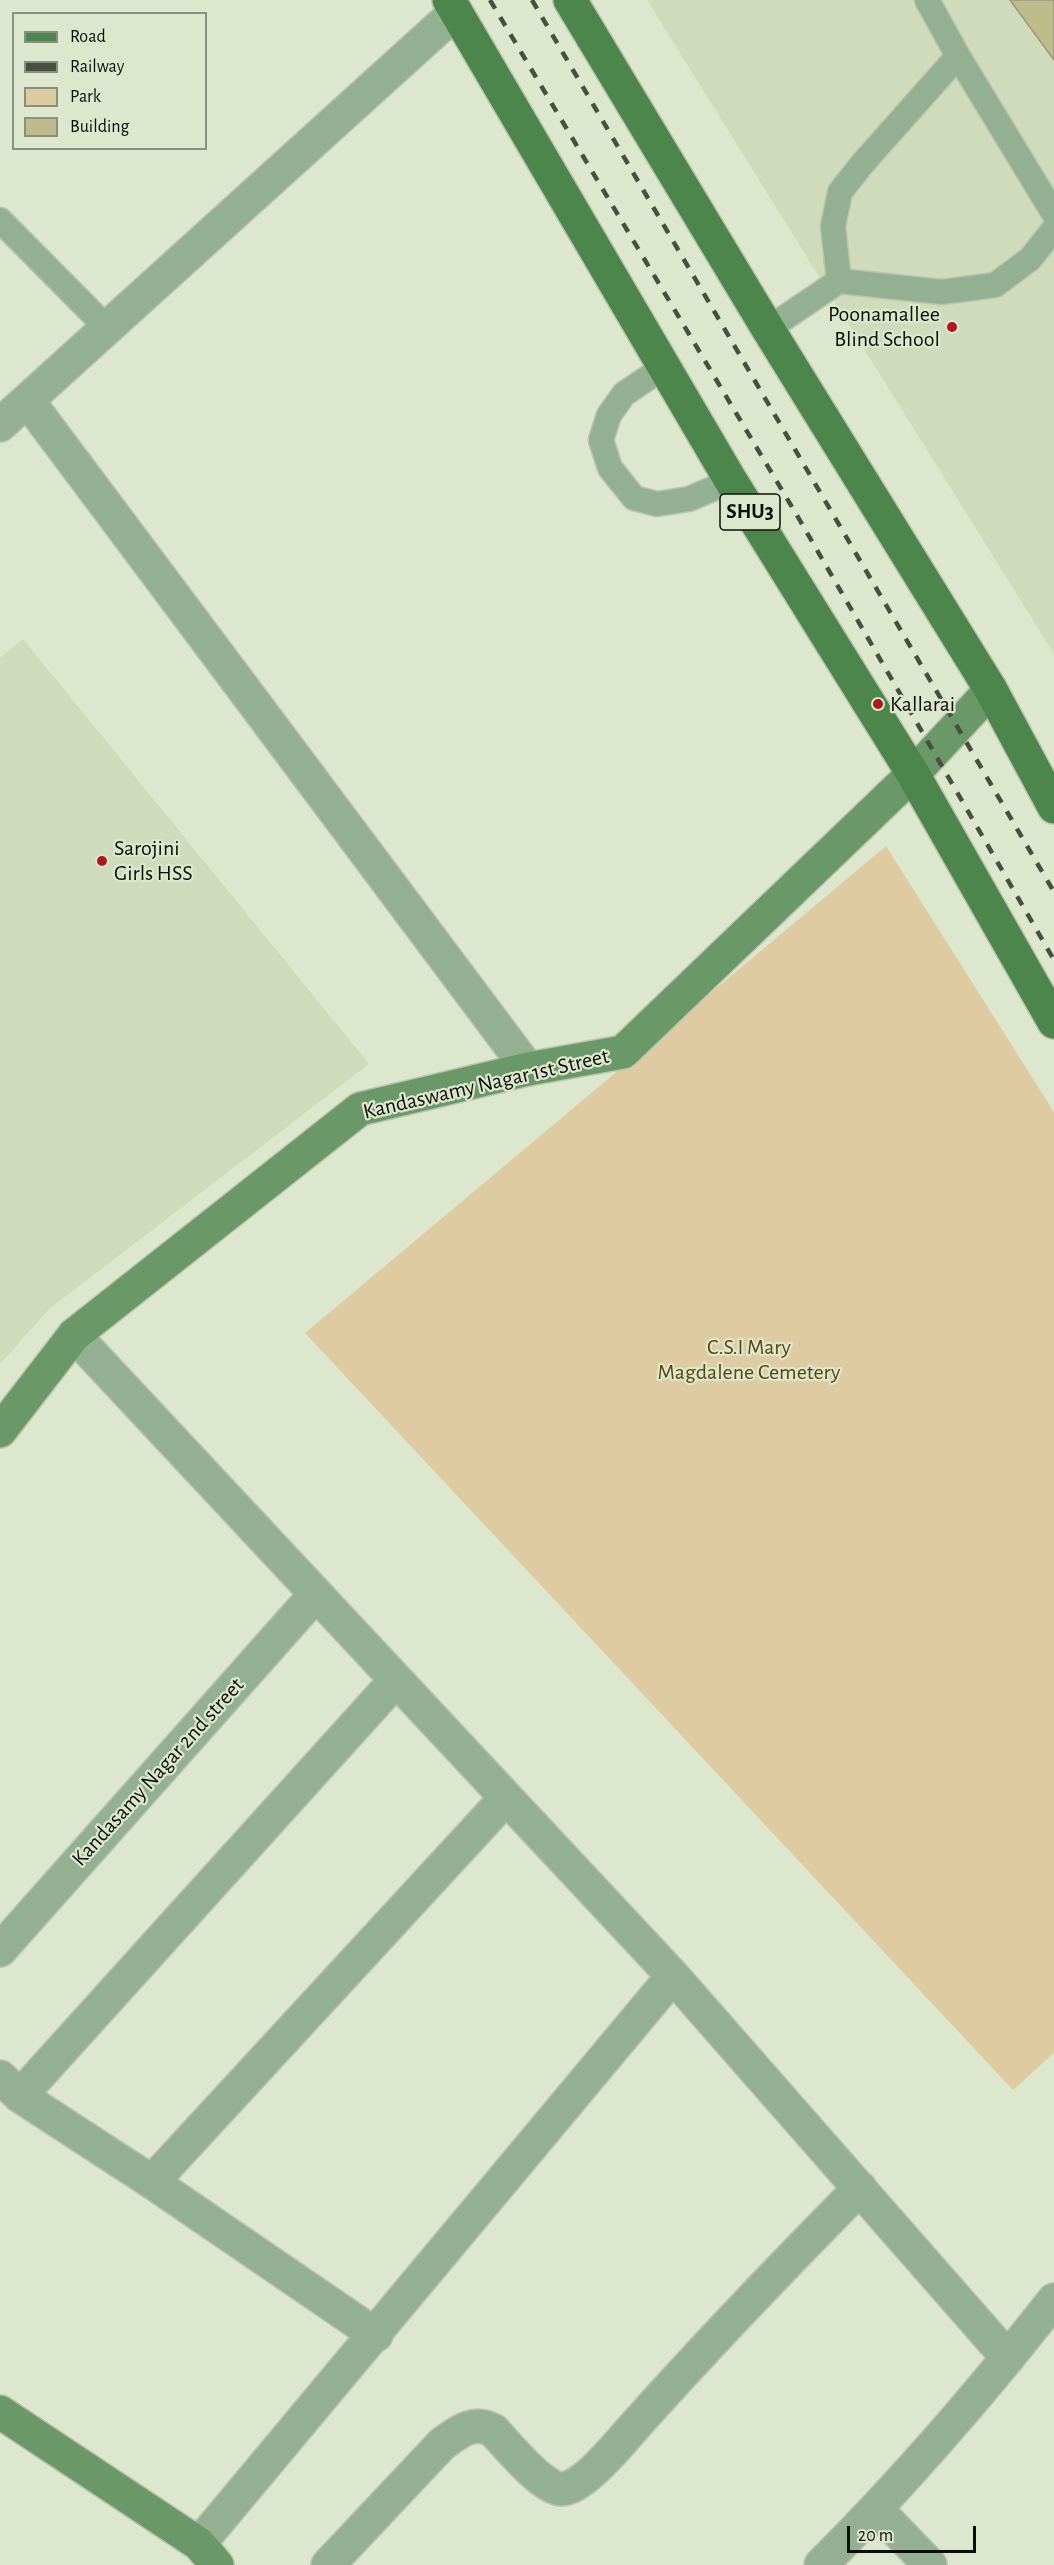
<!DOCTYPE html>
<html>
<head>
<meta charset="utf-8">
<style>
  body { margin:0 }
  #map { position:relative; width:1054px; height:2565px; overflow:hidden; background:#dde7ce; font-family:"Alegreya Sans",sans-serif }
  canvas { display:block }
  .legend { position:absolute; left:12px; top:12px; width:195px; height:138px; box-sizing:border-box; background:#dde7ce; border:2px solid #89917e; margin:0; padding:8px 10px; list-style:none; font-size:18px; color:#0c0f07 }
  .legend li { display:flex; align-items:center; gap:12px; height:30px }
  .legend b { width:30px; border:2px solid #89917e }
  .scale { position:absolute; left:847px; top:2526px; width:129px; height:27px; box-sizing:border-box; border:3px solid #0c0f07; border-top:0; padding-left:8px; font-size:18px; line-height:21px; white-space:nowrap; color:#0c0f07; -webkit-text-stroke:4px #dde7ce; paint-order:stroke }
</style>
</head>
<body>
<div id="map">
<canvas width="1054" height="2565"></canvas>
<ul class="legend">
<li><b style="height:8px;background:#4d864c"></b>Road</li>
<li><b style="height:8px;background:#494e41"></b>Railway</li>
<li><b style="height:16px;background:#dfcba1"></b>Park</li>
<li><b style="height:16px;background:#bfbc8c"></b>Building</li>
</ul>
<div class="scale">20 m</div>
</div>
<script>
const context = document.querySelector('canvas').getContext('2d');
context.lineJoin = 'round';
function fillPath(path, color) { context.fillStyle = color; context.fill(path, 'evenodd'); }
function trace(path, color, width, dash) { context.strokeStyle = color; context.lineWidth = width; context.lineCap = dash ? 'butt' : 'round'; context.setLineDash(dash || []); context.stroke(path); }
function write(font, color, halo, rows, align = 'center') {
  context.font = font + ' "Alegreya Sans",sans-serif'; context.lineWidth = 4.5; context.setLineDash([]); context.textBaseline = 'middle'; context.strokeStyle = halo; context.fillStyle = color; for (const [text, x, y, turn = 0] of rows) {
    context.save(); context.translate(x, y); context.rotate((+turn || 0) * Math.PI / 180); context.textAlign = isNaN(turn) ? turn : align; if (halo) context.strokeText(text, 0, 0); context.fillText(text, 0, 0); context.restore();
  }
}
const built = new Path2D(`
  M647,0H1054V654Z
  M23,639L369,1064L49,1309L0,1364V658Z`);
const green = new Path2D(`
  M886,846L1054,1112V2053L1013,2090L305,1333Z`);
const building = new Path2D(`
  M1010,0H1054V60Z`);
const lane = new Path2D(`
  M958,56L1054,214
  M0,220L107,328
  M839,281L942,292L995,285L1030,259L1054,229
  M768,329L839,281L833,226L840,192L863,163L958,56L927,0
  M664,367L624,394L609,415L601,440L610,468L634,498L657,504L689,499L731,481`);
const street = new Path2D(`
  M28,401L528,1069
  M0,425L456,12
  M74,1335L673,1976L1008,2358
  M0,1950L316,1594
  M0,2077L20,2096L152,2182L376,2335
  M20,2096L396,1680
  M152,2182L506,1798
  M877,2510L930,2565
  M199,2544L673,1976
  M328,2565L442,2444C458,2432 474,2419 494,2431C507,2445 544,2490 562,2489C582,2489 620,2443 633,2428C706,2346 783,2266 860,2188
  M821,2565C904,2482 981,2393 1054,2300`);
const secondary = new Path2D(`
  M0,1431L74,1335L360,1109L528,1069L623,1052L913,774L991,690
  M0,2412L199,2544L217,2565`);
const primary = new Path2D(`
  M449,0L731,481L913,774L1054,1022
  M570,0L768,329L991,690L1054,807`);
const rail = new Path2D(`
  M490,0L795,512L1054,960
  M532,0L1054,892`);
const markers = [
  [952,327,6,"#ac1a1b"],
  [878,704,6,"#ac1a1b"],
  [102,861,6,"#ac1a1b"]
];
const shields = [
  [750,512,60]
];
const shieldNames = [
  ["SHU3",750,512]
];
const poiNames = [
  ["Poonamallee",940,314,"right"],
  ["Blind School",940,339,"right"],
  ["Kallarai",890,704],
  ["Sarojini",114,848],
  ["Girls HSS",114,873]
];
const streetNames = [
  ["Kandaswamy Nagar 1st Street",486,1084,-13],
  ["Kandasamy Nagar 2nd street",158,1772,-48]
];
const parkNames = [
  ["C.S.I Mary",749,1347],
  ["Magdalene Cemetery",749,1372]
];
fillPath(built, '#cfdbbb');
fillPath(green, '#dfcba1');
fillPath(building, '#bfbc8c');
trace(building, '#99987f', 1.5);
trace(lane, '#bcc4ae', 27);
trace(street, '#bcc4ae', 36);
trace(secondary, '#bcc4ae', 36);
trace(primary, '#bcc4ae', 36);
trace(lane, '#93b192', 24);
trace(street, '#93b192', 33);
trace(secondary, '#6b9869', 33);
trace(primary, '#4d864c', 33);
trace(rail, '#494e41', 4.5, [10, 10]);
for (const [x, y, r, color] of markers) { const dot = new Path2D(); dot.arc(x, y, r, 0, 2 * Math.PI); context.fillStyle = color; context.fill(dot); trace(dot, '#dde7ce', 2); }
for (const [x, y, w] of shields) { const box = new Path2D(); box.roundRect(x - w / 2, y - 18, w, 36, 4.5); context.fillStyle = '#dde7ce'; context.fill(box); trace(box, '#0c0f07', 1.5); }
write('bold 21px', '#0c0f07', null, shieldNames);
write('22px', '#0c0f07', '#dde7ce', poiNames, 'left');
write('22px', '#0c0f07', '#dde7ce', streetNames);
write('22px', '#5a440c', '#dde7ce', parkNames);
</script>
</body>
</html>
